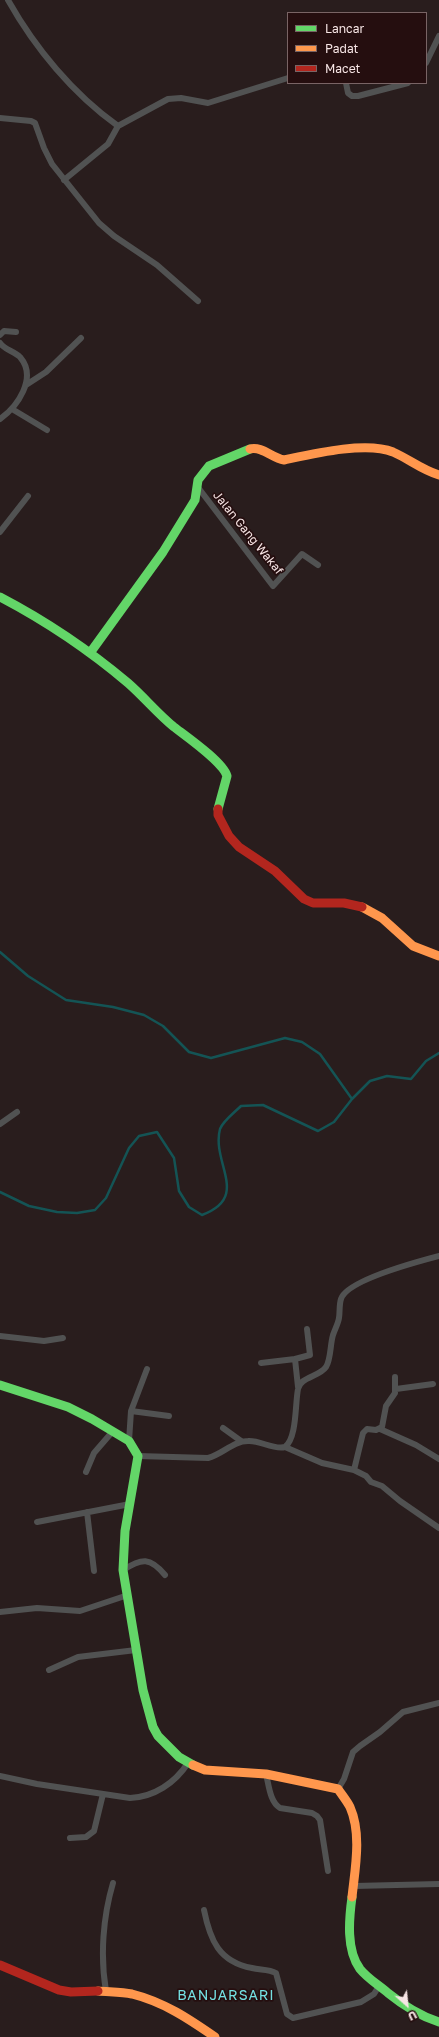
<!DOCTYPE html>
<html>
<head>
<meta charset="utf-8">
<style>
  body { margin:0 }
  #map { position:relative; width:439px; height:2037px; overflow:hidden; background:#291d1d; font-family:"Golos Text",sans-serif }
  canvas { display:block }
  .legend { position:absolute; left:287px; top:12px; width:140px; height:72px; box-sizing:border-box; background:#250e0f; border:1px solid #796465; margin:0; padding:5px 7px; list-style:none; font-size:12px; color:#f7e5e5 }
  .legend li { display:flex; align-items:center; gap:8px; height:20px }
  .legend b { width:20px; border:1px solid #796465 }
  .north { position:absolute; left:387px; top:1985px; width:40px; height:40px; -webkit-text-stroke:3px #250e0f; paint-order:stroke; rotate:153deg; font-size:11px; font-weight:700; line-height:16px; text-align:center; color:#f7e5e5 }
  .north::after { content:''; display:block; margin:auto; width:14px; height:18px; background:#f7e5e5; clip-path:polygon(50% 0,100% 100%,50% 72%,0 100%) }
</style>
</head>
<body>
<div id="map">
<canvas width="439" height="2037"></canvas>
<ul class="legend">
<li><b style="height:5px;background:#63d668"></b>Lancar</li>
<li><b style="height:5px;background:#ff974d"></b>Padat</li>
<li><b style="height:5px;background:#b3261e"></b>Macet</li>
</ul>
<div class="north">U</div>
</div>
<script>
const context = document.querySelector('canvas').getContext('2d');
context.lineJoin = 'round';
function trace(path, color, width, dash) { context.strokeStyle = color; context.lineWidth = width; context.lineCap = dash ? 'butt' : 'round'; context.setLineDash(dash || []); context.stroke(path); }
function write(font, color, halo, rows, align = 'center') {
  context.font = font + ' "Golos Text",sans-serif'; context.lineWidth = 3.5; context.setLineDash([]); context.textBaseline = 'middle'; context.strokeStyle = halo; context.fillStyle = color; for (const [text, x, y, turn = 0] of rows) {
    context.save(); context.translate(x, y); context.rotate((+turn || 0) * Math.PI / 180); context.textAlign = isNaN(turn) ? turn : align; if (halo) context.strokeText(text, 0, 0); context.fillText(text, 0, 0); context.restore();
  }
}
const stream = new Path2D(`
  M0,952L28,976L66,1000L113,1007L144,1015L163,1026L189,1052L211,1058L285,1038L302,1042L320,1054L352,1099
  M0,1192L29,1206L57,1212L77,1213L95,1210L106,1198L129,1148L139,1136L157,1132L174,1158L179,1191L189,1207L202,1215C251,1197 211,1163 220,1129C223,1121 235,1112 241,1106L263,1105L318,1131L334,1122L352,1099L370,1081L387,1076L411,1079L426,1061L439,1053`);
const street = new Path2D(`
  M8,0C35,48 73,94 118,126L168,99L181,98L208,103L288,78
  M426,63L439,36
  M346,83L348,93L352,96H358L408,83
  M0,118L31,121L35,123L44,148L52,164L99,223L114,236L157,265L198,301
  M64,180L108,144L118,126
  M0,335L4,331L16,332
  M0,343C5,350 14,351 20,357C38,378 17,407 0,419
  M26,385L46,372L81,338
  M12,409L47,430
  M197,486L273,586L302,554L318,565
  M0,532L28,496
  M0,1124L17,1112
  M0,1336L44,1341L63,1338
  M295,1359L310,1355L307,1329
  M261,1363L295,1359L298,1387
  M396,1389L433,1384
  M131,1411L169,1416
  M223,1428L241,1441
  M380,1429L416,1445L439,1459
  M129,1441L131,1411L147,1369
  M285,1447L322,1463L354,1470L366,1476L371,1482L382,1486L400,1501L439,1528
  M138,1456L208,1458C223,1454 233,1441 248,1441C260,1440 273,1450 285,1447C297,1438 295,1404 298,1389C300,1377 319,1377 326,1367C331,1359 330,1345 333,1335C335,1329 338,1324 339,1318C340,1312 339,1305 341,1299C347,1280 420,1261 439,1256
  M354,1470L363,1433L367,1429L376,1430L382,1427L386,1406L395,1393V1377
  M86,1472L94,1453L113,1431
  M87,1512L94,1571
  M37,1522L130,1504
  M123,1570C142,1558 150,1557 165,1575
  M0,1612L37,1608L80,1611L128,1595
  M49,1670L78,1657L136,1650
  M266,1774C269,1786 270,1802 280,1808L312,1813L317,1816L320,1820L328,1871
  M0,1776L37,1784L130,1798C154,1797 175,1783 188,1763
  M338,1789L344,1779L353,1752L360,1746L380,1732L403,1712L439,1703
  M70,1838L86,1837L94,1831L103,1794
  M354,1886L439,1884
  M204,1910C210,1940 219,1962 252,1968C260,1970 269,1969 276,1973L287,2014L293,2018L361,2002L374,1994L379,1986
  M106,1991C100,1956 103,1917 113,1883`);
const fast = new Path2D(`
  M0,597C44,620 90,651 128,683C144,697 158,714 174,727C187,737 223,762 227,776L218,809
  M90,653L163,552L195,500L198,480L209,466L250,449
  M0,1385L68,1407L92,1419L129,1441L138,1456L125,1531L123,1570L143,1690L153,1727L158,1736L179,1757L193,1765
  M352,1897C349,1919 346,1950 360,1969C368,1979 379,1985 388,1993C404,2006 420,2016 439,2022`);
const slow = new Path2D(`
  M250,449C262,446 272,458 284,460C312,454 366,441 393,452C409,459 422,470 439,475
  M362,907L382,918L413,946L439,956
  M193,1765L205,1770L266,1774L338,1789C342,1795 347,1801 350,1807C362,1834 355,1869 352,1897
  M98,1991C109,1992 122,1992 132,1994C164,2002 189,2019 215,2037`);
const jam = new Path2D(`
  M218,809V815L229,836L239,847L275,871L304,899L313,903H344L362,907
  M0,1965L59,1990L71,1992L98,1991`);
const streetNames = [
  ["Jalan Gang Wakaf",248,533,51]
];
const quarterNames = [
  ["BANJARSARI",226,1996]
];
trace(stream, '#145455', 2.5);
trace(street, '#515252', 6);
trace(fast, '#63d668', 9);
trace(slow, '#ff974d', 9);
trace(jam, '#b3261e', 9);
write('12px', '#f7e5e5', '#250e0f', streetNames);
context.letterSpacing = '1px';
write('14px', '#74e0e2', '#250e0f', quarterNames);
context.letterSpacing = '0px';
</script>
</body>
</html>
